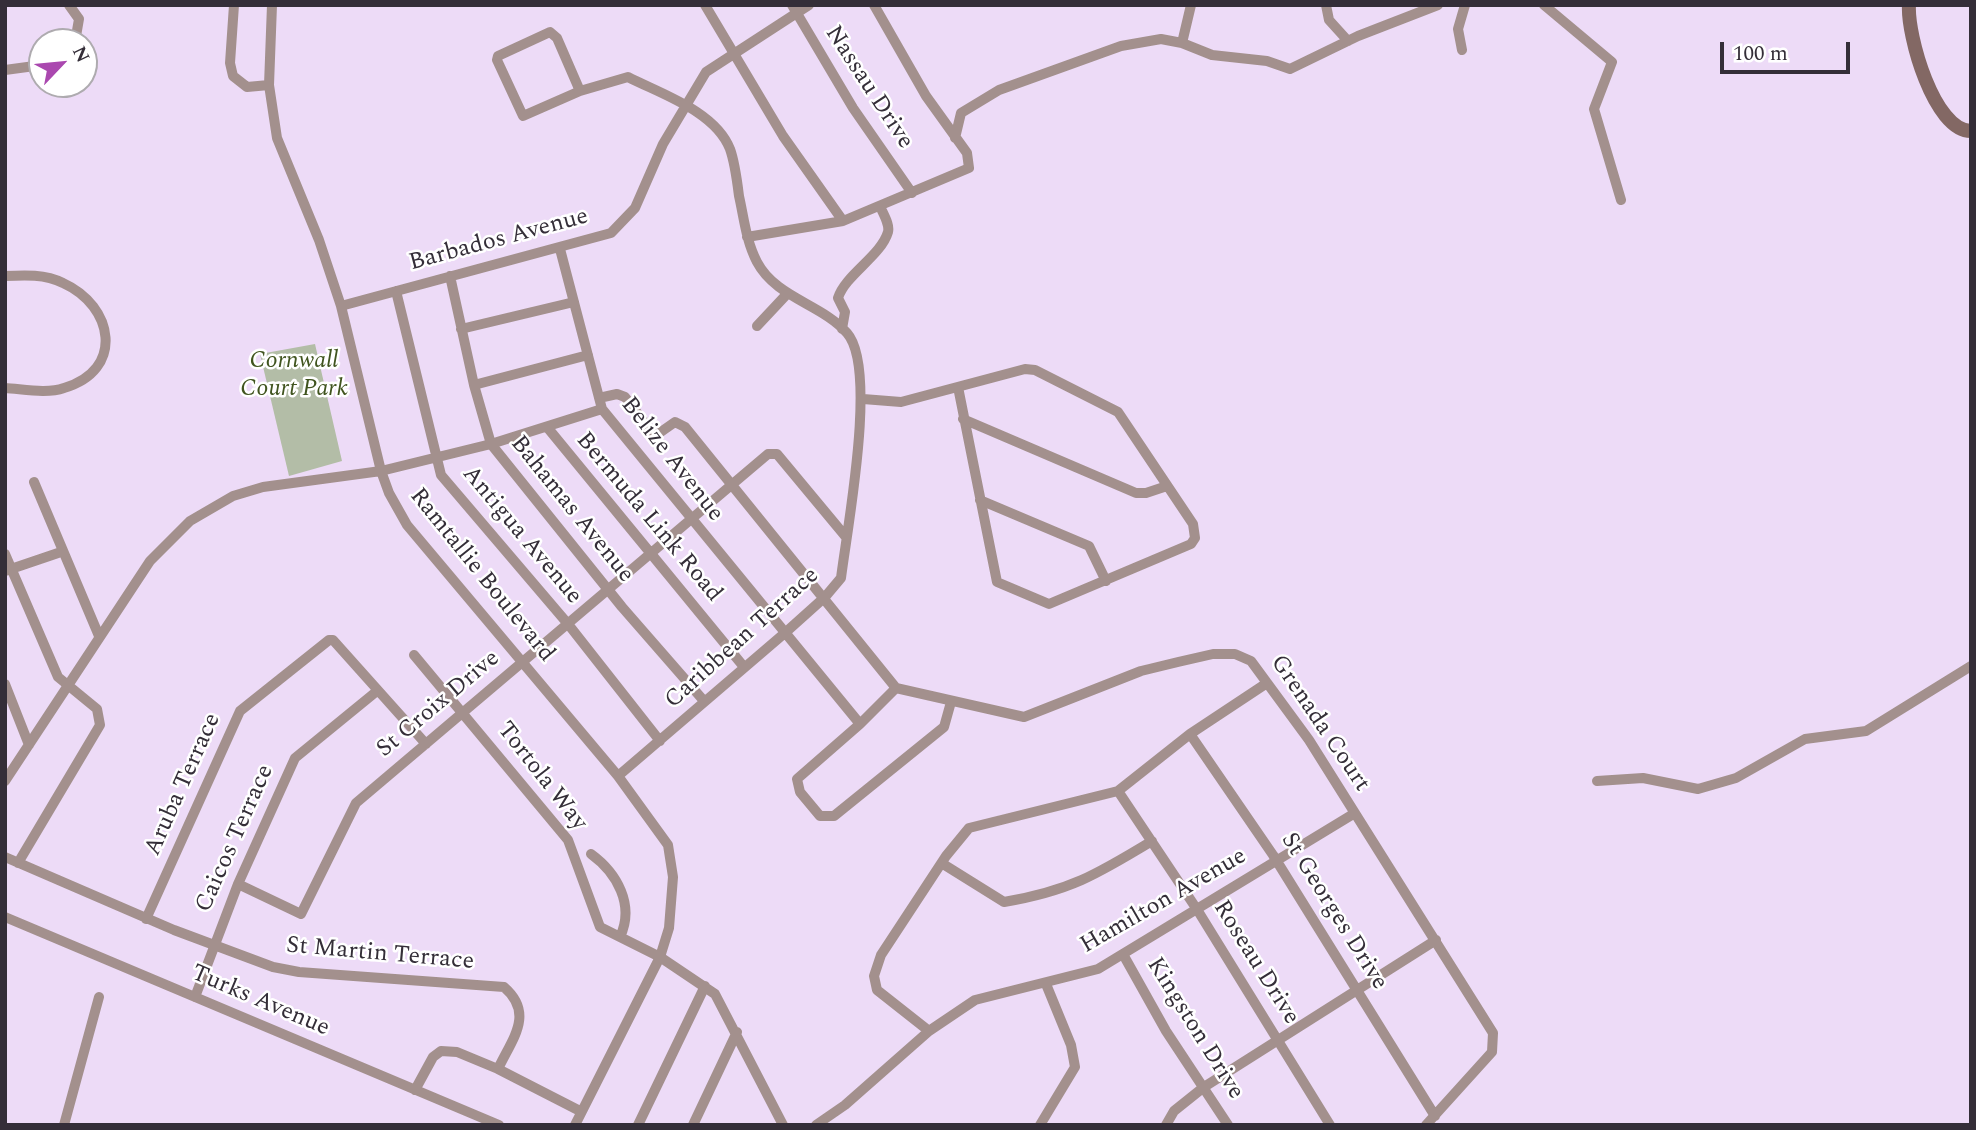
<!DOCTYPE html>
<html>
<head>
<meta charset="utf-8">
<style>
  body { margin:0 }
  #map { position:relative; width:1976px; height:1130px; overflow:hidden; background:#eddbf7; font-family:Spectral,serif }
  canvas { display:block }
  .frame { position:absolute; inset:0; border:7px solid #342e38; pointer-events:none }
  .north { position:absolute; left:28px; top:28px; width:70px; height:70px; box-sizing:border-box; background:#fff; border:2px solid #aeabaf; border-radius:50%; rotate:64deg; font-size:19px; font-weight:700; line-height:28px; text-align:center; color:#342e38 }
  .north::after { content:''; display:block; margin:auto; width:24px; height:32px; background:#aa48af; clip-path:polygon(50% 0,100% 100%,50% 72%,0 100%) }
  .scale { position:absolute; left:1720px; top:42px; width:130px; height:32px; box-sizing:border-box; border:4px solid #342e38; border-top:0; padding-left:9px; font-size:21px; line-height:24px; white-space:nowrap; color:#342e38; -webkit-text-stroke:5px #fff; paint-order:stroke }
</style>
</head>
<body>
<div id="map">
<canvas width="1976" height="1130"></canvas>
<div class="frame"></div>
<div class="north">N</div>
<div class="scale">100 m</div>
</div>
<script>
const context = document.querySelector('canvas').getContext('2d');
context.lineJoin = 'round';
function fillPath(path, color) { context.fillStyle = color; context.fill(path, 'evenodd'); }
function trace(path, color, width, dash) { context.strokeStyle = color; context.lineWidth = width; context.lineCap = dash ? 'butt' : 'round'; context.setLineDash(dash || []); context.stroke(path); }
function write(font, color, halo, rows, align = 'center') {
  context.font = font + ' Spectral,serif'; context.lineWidth = 5; context.setLineDash([]); context.textBaseline = 'middle'; context.strokeStyle = halo; context.fillStyle = color; for (const [text, x, y, turn = 0] of rows) {
    context.save(); context.translate(x, y); context.rotate((+turn || 0) * Math.PI / 180); context.textAlign = isNaN(turn) ? turn : align; if (halo) context.strokeText(text, 0, 0); context.fillText(text, 0, 0); context.restore();
  }
}
const green = new Path2D(`
  M315,344L342,461L289,476L260,354Z`);
const street = new Path2D(`
  M69,5L79,19L75,42
  M234,5L230,63L233,76L247,87L269,85
  M272,5L269,85L277,138L319,240L341,306L381,471L389,493L407,525L618,776L668,845L673,877L669,928L660,957L575,1125
  M705,5L783,136L843,221
  M792,5L853,108L912,193
  M1326,5L1329,20L1348,41
  M1544,5L1612,62L1594,109L1621,200
  M1182,43L1191,5
  M1462,50L1458,29L1465,5
  M5,70L42,65
  M580,91L557,38L550,32L498,56L497,60L523,116L580,91L628,77C661,94 715,111 730,149C735,163 737,180 739,196C744,218 746,241 757,262C776,298 822,304 847,333C878,368 847,529 841,578L825,597L786,632L618,776
  M955,138L961,113L999,90L1121,46L1161,39L1182,43L1212,55L1267,61L1290,69L1358,36L1438,5
  M747,237L843,221L969,168L967,153L926,96L874,5
  M560,249L602,409L860,724L797,779L800,792L820,816H834L944,727L951,702
  M5,276C25,275 45,274 63,283C114,306 125,370 64,388C47,394 23,389 5,388
  M450,276L474,385L491,444L622,607L704,701
  M396,291L441,475L568,624L660,741
  M341,306L611,233L635,208L663,144L706,72L809,5
  M757,326L787,294
  M461,329L574,302
  M842,329L845,312L838,298C845,275 881,256 888,232C890,224 883,214 880,206
  M474,385L588,355
  M599,398L617,394L625,397L655,436L675,422L685,427L896,688L1024,717L1141,671L1178,662L1213,654H1235L1251,661L1309,740L1493,1033L1492,1052L1426,1125
  M863,399L901,402L1025,369L1035,370L1118,412L1193,524L1195,538L1191,544L1049,604L997,582L958,387
  M963,419L1136,493H1146L1167,486
  M547,427L744,667
  M34,482L99,636
  M980,500L1089,546L1106,581
  M5,554L58,677L97,709L100,725L18,863
  M5,571L61,552
  M414,655L568,840L600,927L660,957L715,994L783,1125
  M5,684L29,745
  M860,724L896,688
  M1190,734L1273,855L1435,1116
  M5,781L150,561L190,521L233,496L263,487L381,471L491,444L602,409
  M1597,781L1643,778L1698,789L1736,778L1805,739L1866,731L1971,666
  M1118,791L1198,911L1330,1125
  M591,854C617,873 635,905 620,937
  M5,857L174,930L273,967L299,972L504,987C535,1014 512,1039 498,1069L580,1111
  M943,864L1004,902C1069,891 1096,875 1152,841
  M238,884L301,914L356,803L768,454H777L846,537
  M5,917L499,1125
  M146,919L240,711L329,640H333L426,744
  M1124,956L1166,1031L1228,1125
  M195,997L238,884L295,758L377,691
  M929,1031L877,990L874,976L881,955L946,856L969,828L1118,791L1190,734L1267,683
  M415,1090L433,1057L441,1051L457,1052L498,1069
  M64,1125L99,997
  M638,1125L705,986
  M693,1125L737,1032
  M816,1125L845,1105L929,1031L975,1000L1098,969L1355,813
  M1040,1125L1075,1067L1071,1045L1046,984
  M1166,1125L1174,1111L1204,1087L1436,940`);
const secondary = new Path2D(`
  M1909,5C1907,35 1934,131 1971,131`);
const streetNames = [
  ["Nassau Drive",868,88,57],
  ["Barbados Avenue",499,241,-15],
  ["Belize Avenue",671,460,52],
  ["Bahamas Avenue",571,510,51],
  ["Bermuda Link Road",648,518,50],
  ["Antigua Avenue",521,536,50],
  ["Ramtallie Boulevard",481,576,51],
  ["Caribbean Terrace",743,639,-42],
  ["St Croix Drive",439,705,-40],
  ["Grenada Court",1319,724,56],
  ["Tortola Way",541,777,52],
  ["Aruba Terrace",184,785,-66],
  ["Caicos Terrace",236,839,-66],
  ["Hamilton Avenue",1164,902,-30],
  ["St Georges Drive",1333,912,58],
  ["St Martin Terrace",380,955,5],
  ["Roseau Drive",1255,963,58],
  ["Turks Avenue",260,1002,23],
  ["Kingston Drive",1194,1029,58]
];
const parkNames = [
  ["Cornwall",294,362],
  ["Court Park",294,390]
];
fillPath(green, '#b3bda7');
trace(street, '#a3908d', 10);
trace(secondary, '#836864', 14);
write('24px', '#342e38', '#fff', streetNames);
write('italic 24px', '#40541f', '#fff', parkNames);
</script>
</body>
</html>
